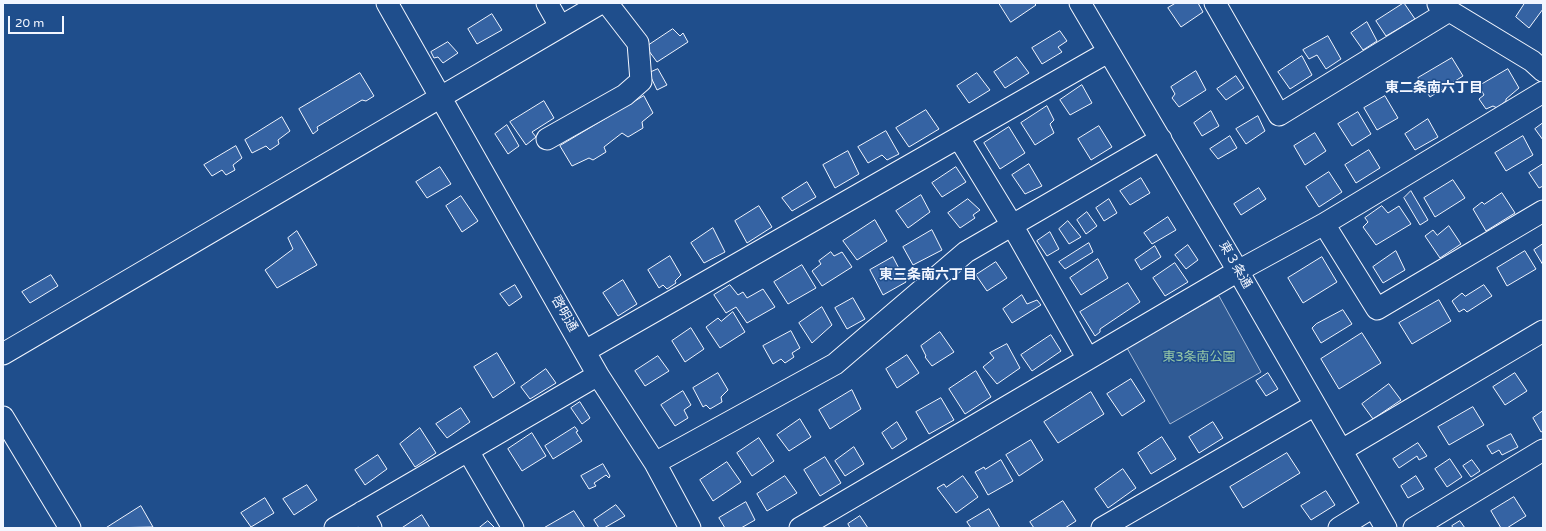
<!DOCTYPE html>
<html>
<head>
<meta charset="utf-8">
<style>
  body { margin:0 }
  #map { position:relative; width:1546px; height:531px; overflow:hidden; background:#1f4e8c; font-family:"Varela Round",sans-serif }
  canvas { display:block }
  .frame { position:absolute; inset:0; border:4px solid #f2f6ff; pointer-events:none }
  .scale { position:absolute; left:8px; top:16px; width:56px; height:18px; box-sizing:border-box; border:2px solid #f2f6ff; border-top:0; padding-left:5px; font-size:12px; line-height:14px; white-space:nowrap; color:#f2f6ff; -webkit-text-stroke:3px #1f4e8c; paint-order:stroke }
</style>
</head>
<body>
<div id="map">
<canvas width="1546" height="531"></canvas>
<div class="frame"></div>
<div class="scale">20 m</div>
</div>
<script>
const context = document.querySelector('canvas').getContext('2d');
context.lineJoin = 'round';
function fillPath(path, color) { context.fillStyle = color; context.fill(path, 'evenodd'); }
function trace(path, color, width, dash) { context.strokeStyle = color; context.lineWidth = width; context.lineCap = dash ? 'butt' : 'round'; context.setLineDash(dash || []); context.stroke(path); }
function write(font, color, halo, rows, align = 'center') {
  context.font = font + ' "Varela Round","Noto Sans JP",sans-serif'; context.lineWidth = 3; context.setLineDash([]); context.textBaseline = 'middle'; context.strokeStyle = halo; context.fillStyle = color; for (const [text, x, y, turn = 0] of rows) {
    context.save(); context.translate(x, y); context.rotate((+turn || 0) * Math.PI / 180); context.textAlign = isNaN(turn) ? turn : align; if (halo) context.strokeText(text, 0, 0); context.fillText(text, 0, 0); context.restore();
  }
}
const built = new Path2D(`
  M1219,296L1261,372L1170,424L1127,348Z`);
const building = new Path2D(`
  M999,3H1034L1036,5L1011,22Z
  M1176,3H1198L1203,12L1181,27L1168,8Z
  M1404,3L1415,19L1386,36L1376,21Z
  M1525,3H1543V9L1529,28L1516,17Z
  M492,14L502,30L477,44L468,29Z
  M1367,22L1377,41L1363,50L1351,33Z
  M673,29L680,36L683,33L688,42L657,62L646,47Z
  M1060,31L1067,41L1058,47L1062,52L1042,64L1032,48Z
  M1328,36L1341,59L1326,69L1317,55L1309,59L1303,50Z
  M448,42L458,53L443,63L438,57L434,58L431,52Z
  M1302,56L1312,75L1290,89L1278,72Z
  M1017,57L1029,73L1005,88L994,72Z
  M1452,58L1463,76L1430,97L1418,78Z
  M658,69L667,85L657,90L649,73Z
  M1508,69L1519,88L1506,99V101L1497,108L1493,106L1486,109L1479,99L1484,95L1479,86Z
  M1196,71L1206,90L1179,107L1172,98L1175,94L1171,87Z
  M360,73L374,96L366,101L362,100L317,127L318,130L313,134L299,109Z
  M977,73L990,90L969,103L957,86Z
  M1236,76L1244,88L1226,100L1217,89Z
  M1082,85L1092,103L1070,115L1060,100Z
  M644,96L653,113L642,122L643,128L628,137L622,133L604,147L606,152L593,160L589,158L572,166L560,146Z
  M1385,96L1398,118L1377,130L1364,108Z
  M544,101L554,118L532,132L536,137L526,145L510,122Z
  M1047,106L1054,120L1050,124L1054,133L1035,145L1021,123Z
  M926,110L939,129L909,147L896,128Z
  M1211,111L1219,126L1202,136L1194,123Z
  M1358,112L1371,134L1352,146L1338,124Z
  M1258,116L1265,131L1246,144L1236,129Z
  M282,117L290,131L278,140L279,144L270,150L266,146L252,153L245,140Z
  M1428,119L1438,137L1415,150L1405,134Z
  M1543,123V140L1535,129Z
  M507,125L519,146L508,154L495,134Z
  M1099,126L1112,147L1091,160L1078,139Z
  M1009,127L1025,153L1000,169L984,143Z
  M886,131L899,154L887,160L882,155L868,163L858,147Z
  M1315,133L1326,151L1305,165L1294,146Z
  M1230,136L1237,148L1218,159L1210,149Z
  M1523,136L1533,155L1506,171L1495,153Z
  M236,146L242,158L233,165L235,170L226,175L222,170L212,176L204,165Z
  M1369,150L1380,168L1356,183L1345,165Z
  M848,151L859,174L835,188L823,165Z
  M1029,164L1042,186L1025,194L1012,175Z
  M1543,164V186L1539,188L1529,173Z
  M440,167L451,184L427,198L416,182Z
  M956,167L966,182L942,197L932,183Z
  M1329,172L1342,192L1319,207L1306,187Z
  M1141,178L1150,193L1130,205L1120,191Z
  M1453,180L1465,198L1435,217L1424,198Z
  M807,182L816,197L792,211L782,198Z
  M1259,188L1266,199L1241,215L1234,204Z
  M1411,191L1428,220L1420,225L1404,198Z
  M1502,193L1515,213L1486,231L1473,209L1482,202L1484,204Z
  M921,195L930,212L908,228L896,211Z
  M461,196L478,221L462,232L446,206Z
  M968,199L980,210L973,215L975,218L960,228L948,213Z
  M1109,199L1117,213L1104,221L1096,208Z
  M759,206L772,227L747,243L735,221Z
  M1382,206L1388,213L1399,206L1411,224L1376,245L1363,227L1368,222L1365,218Z
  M1087,212L1097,226L1086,234L1077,220Z
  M1168,217L1176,230L1152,244L1144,233Z
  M875,220L887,241L857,260L843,241Z
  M1068,221L1081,237L1069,244L1059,229Z
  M1449,226L1461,244L1440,258L1425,236L1433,230L1437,235Z
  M713,228L725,252L704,263L691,243Z
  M932,230L942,250L913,265L903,247Z
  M297,231L317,265L277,288L265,270L293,249L288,238Z
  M1050,232L1059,249L1047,256L1037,241Z
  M1089,243L1093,252L1065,269L1059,262Z
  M1543,244V265L1534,250Z
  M1188,245L1198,260L1186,269L1175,255Z
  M1155,246L1161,257L1141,270L1135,260Z
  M1396,251L1405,270L1383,283L1373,267Z
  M1525,251L1536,269L1507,286L1497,268Z
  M831,252L834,256L842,252L852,267L822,286L812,271L821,264L819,261Z
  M670,256L681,275L675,281L676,283L667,289L663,285L659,288L648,270Z
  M893,257L906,282L883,295L870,270Z
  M1322,257L1337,282L1303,303L1288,278Z
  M1098,259L1108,278L1081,295L1070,278Z
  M996,262L1007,278L987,291L976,275Z
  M1175,263L1188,282L1165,296L1153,278Z
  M802,265L816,288L788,304L774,282Z
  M51,275L58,286L30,303L22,292Z
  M623,280L637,304L618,316L603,293Z
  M1128,283L1140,302L1100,329V332L1095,336L1080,312Z
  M515,285L522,297L509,306L500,294Z
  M730,285L738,295L743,292L747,298L763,289L775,307L747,323L736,307L726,313L714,295Z
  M1484,285L1492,296L1467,312L1464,309L1459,312L1452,301L1462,293L1465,296Z
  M1022,295L1027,304L1037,300L1041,305L1012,323L1003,309Z
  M853,298L865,319L847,329L835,308Z
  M1439,300L1451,321L1412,344L1399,323Z
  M822,307L832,325L812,343L799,323Z
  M1343,310L1352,324L1321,343L1312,328L1316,324Z
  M733,312L745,332L720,348L706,327L718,318L721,321Z
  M691,328L704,349L685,362L672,341Z
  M791,331L800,348L792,353L794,357L785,363L781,359L773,364L763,346Z
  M940,332L954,352L932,366L925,357L926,356L921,346Z
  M1362,333L1381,363L1339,389L1321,359Z
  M1051,335L1061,351L1032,371L1021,355Z
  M1007,344L1020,368L997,384L983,367L994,358L990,353Z
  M497,353L515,383L493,398L474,367Z
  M907,355L919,373L897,388L886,369Z
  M658,356L669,371L645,386L635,371Z
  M546,369L556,383L530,399L521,387Z
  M976,371L991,397L965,414L949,389Z
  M718,373L728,390L721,397L722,402L710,409L706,405L703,407L693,388Z
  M1268,373L1278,389L1266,396L1256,381Z
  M1515,373L1527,391L1505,405L1493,387Z
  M1131,379L1145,401L1122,416L1107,394Z
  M1389,384L1401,400L1373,419L1362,404Z
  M852,390L861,409L830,429L819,410Z
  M683,391L691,405L684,410L688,418L675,426L661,405Z
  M1091,392L1104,414L1058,443L1044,422Z
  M941,398L954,420L929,434L916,412Z
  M580,402L590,418L582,424L571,408Z
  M1473,407L1484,425L1449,445L1438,427Z
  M461,408L470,422L447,438L436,424Z
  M1543,411V431L1541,432L1533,418Z
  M800,419L811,437L789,451L777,435Z
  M897,422L907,439L892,449L882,433Z
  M1213,422L1223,438L1199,453L1189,437Z
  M575,427L578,431L576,432L582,441L553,459L545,446Z
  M420,428L436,453L415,467L400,444Z
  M532,433L546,456L522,471L508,449Z
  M1511,434L1518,447L1502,455L1499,450L1492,454L1487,446Z
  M1162,437L1176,459L1151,474L1138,453Z
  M759,438L774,461L752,476L737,453Z
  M1031,440L1043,460L1019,476L1006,455Z
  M1418,443L1427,456L1419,460L1417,456L1399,468L1393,459Z
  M854,447L864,464L845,476L835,461Z
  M1287,453L1300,473L1243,508L1230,487Z
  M378,455L387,469L365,485L355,470Z
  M825,457L841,483L820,496L804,470Z
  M1450,459L1462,477L1447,487L1435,469Z
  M1001,460L1013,481L988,495L975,472L984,467L985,469Z
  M1472,460L1480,471L1471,477L1463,466Z
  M727,462L741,482L713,501L700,480Z
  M603,464L610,476L609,478L606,475L594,483L596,486L589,489L581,476Z
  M1123,469L1136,488L1108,508L1095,489Z
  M785,476L797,493L767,511L757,494Z
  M963,476L978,497L956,513L937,488L944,484L946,487Z
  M1416,476L1424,489L1408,498L1401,486Z
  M307,485L317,500L294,515L283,499Z
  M1326,491L1335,505L1311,520L1301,506Z
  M1514,497L1526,516L1507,528H1501L1491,511Z
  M265,498L274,513L251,527L241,513Z
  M1063,501L1076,521L1065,528H1034L1030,522Z
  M746,502L755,520L741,528H725L719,518Z
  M616,505L625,516L604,528H599L594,520Z
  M141,506L153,527L106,528Z
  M989,509L1000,528H971L967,522Z
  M574,511L585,528H544Z
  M422,515L430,528H402Z
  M860,516L868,528H850L848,524Z
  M488,521L495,528H479Z
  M1460,521L1465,528H1453L1452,526Z`);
const minor = new Path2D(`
  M387,3L598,375L655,463L690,528
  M547,3L560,26
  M1080,3L1238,271L1386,528
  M1215,3L1279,115L1449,11
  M1438,4L1532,61L1543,71
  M959,138L1012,225L1088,359
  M547,139L625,95L641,81L638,43L607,3
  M1324,224L1377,309L1543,211
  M585,351L1108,52
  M3,354L601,3
  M3,417L70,528
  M1342,450L1543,331
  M468,451L513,528
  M655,463L835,364L966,252L1161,139
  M362,512L371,528
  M335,528L598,375
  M800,528L1238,271L1324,224L1543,92
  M1102,528L1315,405
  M1339,528L1373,507
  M1414,528L1543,450`);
const streetNames = [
  ["東３条通",1235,265,60],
  ["啓明通",564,314,60]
];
const parkNames = [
  ["東3条南公園",1199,358]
];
const neighbourhoodNames = [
  ["東二条南六丁目",1434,88],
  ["東三条南六丁目",928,275]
];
fillPath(built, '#305b95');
trace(built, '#a8bbd7', 1);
fillPath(building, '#3563a3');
trace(building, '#f2f6ff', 1);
trace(minor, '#f2f6ff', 23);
trace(minor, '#1f4e8c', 21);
write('13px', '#f2f6ff', '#1f4e8c', streetNames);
write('13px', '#97c8a6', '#1f4e8c', parkNames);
write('bold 14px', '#f2f6ff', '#1f4e8c', neighbourhoodNames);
</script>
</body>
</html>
